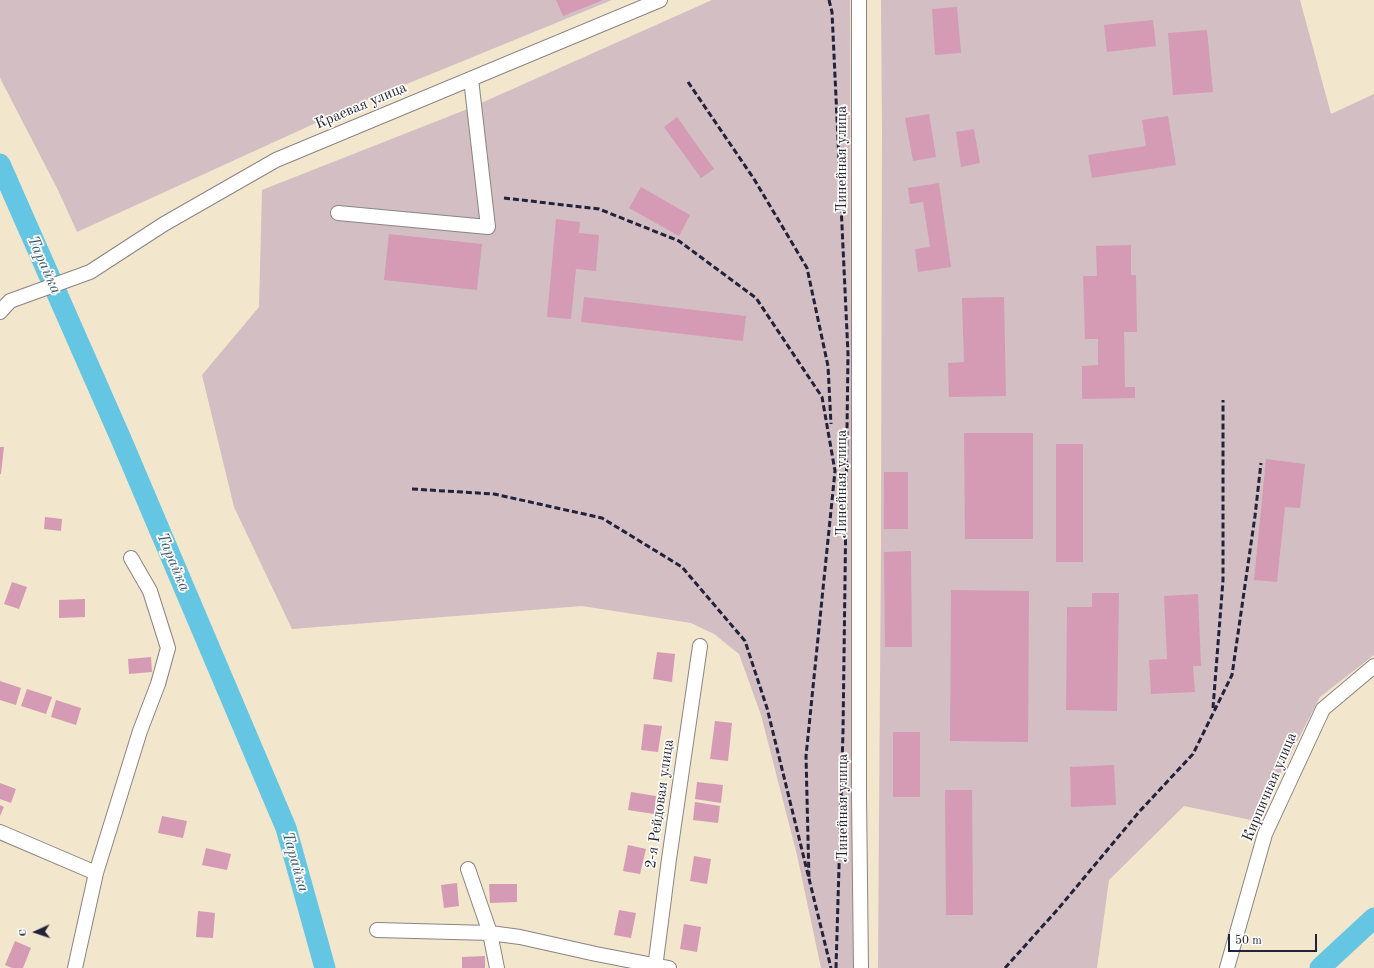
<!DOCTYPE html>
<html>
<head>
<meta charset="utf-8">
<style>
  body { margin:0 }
  #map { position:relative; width:1374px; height:968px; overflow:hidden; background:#f2e6cc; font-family:"Old Standard TT",serif }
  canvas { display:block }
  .north { position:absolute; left:16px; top:912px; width:40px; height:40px; -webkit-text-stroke:3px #fdfcf7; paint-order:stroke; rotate:267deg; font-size:11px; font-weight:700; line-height:16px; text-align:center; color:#22223b }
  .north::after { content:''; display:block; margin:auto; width:14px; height:18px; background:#22223b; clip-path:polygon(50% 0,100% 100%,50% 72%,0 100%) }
  .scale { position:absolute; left:1228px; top:934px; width:89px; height:18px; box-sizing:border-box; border:2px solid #22223b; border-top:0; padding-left:5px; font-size:12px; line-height:14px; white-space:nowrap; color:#22223b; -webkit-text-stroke:3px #fdfcf7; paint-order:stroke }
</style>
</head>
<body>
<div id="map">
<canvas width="1374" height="968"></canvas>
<div class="north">С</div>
<div class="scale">50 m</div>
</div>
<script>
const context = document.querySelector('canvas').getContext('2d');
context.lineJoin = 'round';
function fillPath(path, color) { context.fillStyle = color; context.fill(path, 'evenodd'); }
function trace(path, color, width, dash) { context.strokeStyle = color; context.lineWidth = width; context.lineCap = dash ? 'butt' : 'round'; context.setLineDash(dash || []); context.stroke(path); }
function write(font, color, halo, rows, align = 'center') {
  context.font = font + ' "Old Standard TT",serif'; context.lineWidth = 3.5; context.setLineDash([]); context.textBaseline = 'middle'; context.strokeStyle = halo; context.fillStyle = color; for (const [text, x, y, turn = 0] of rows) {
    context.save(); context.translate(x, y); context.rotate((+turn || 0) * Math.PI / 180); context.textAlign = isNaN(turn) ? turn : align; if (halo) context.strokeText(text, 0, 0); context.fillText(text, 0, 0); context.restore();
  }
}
const industrial = new Path2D(`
  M0,0H612L353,106L77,232L58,190L0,78Z
  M712,0H850L853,968H821L797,855L761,715L739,654L714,634L691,623L582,606L292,629L234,507L202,375L259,307L262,190L470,108Z
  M881,0H1300L1331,114L1374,94V655L1320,697L1256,821L1184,806L1109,880L1097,968H878L881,542L882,128Z`);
const river = new Path2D(`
  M0,164L121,439L286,828L325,968
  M1320,968L1374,918`);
const building = new Path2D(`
  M556,0H603L563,16Z
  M957,7L961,53L935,55L932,9Z
  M1153,20L1156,46L1107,52L1104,25Z
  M1207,30L1213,92L1173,95L1168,33Z
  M929,114L936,157L913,161L905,118Z
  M1168,116L1176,165L1092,178L1088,155L1146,146L1142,120Z
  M677,117L714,169L701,178L664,127Z
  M974,129L980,163L961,167L956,132Z
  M939,183L951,267L918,272L915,249L930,247L923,202L910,204L908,188Z
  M641,187L690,215L679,236L629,208Z
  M556,219L580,222L579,233L599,235L596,271L576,269L571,319L547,317Z
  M389,234L482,244L477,290L384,280Z
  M1131,245V275H1136L1137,332H1124L1125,387H1135V398L1082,399V366L1098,365V339H1085L1083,276H1097L1096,246Z
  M584,297L746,316L743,341L581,322Z
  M1004,297L1006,396L949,397L948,363L964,362L962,298Z
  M964,433H1033V539H965Z
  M1056,444H1083V562H1056Z
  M0,447H4L1,474H0Z
  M1266,459L1305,464L1300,508L1285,507L1277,582L1254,580Z
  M884,472H908V529H884Z
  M45,517L62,519L61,531L44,529Z
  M911,551L912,647H885L884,552Z
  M12,582L27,587L19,609L4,604Z
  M951,590L1029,591L1028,742L950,741Z
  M1092,593H1119L1117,711L1066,710L1067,607H1092Z
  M1198,594L1201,666H1193L1195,692L1151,694L1149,660L1167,659L1164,596Z
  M85,599V617L59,618V600Z
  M657,652L675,654L672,682L653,679Z
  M151,657L152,672L129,674L128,659Z
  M0,681L21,688L16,705L0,700Z
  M27,689L52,697L46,714L21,706Z
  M56,700L81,708L76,725L51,717Z
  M715,721L732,723L728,761L710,759Z
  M644,724L662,726L658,752L641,750Z
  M893,732H920V797H893Z
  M1114,765L1116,805L1071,807L1070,767Z
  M697,782L723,785L721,803L695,799Z
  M0,783L16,789L11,803L0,799Z
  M945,790H972L973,915H946Z
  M631,792L656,796L654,814L628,810Z
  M695,802L720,806L718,823L693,820Z
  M0,805L4,807L0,816Z
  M162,816L187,821L183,838L158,833Z
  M628,845L646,849L640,874L623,871Z
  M206,848L231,854L227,870L202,865Z
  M694,856L711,859L707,884L690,881Z
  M457,883L459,906L444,908L441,885Z
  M489,884H517V902L490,903Z
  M619,910L636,913L631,938L614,935Z
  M198,911L215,913L213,938L196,937Z
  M684,924L701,927L697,952L680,949Z
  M15,941L31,948L23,968H12L5,965Z
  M485,956V968H462V957Z`);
const minor = new Path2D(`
  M859,0V795L861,968
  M338,213L488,227L471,79
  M0,312L10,301L90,272L164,224L276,160L660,0
  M0,832L96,873L75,968
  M468,869L490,933L497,968
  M96,873L140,731L158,684L168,648L150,591L131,558
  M377,930L490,933L520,937L596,954L669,968
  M655,968L669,859L700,646
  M1227,968L1265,834L1323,709L1374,666`);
const rail = new Path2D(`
  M829,0L832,12L848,354L843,732L836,968
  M688,82L754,179L807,268L828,366L831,424
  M504,198L599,209L679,241L756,298L822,397L835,471L806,756L809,880
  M412,489L494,494L602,518L682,567L745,641L767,708L831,968
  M1213,708L1223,580V400
  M1005,968L1058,909L1139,812L1193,754L1232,675L1255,516L1261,463`);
const streetNames = [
  ["Краевая улица",361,106,-23],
  ["Линейная улица",842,160,-90],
  ["Линейная улица",842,484,-90],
  ["Кирпичная улица",1270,787,-67],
  ["2-я Рейдовая улица",660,804,-82],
  ["Линейная улица",843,808,-90]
];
const waterNames = [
  ["Тарайка",44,265,66],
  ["Тарайка",173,562,67],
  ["Тарайка",295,862,74]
];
fillPath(industrial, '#d2bec3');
trace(river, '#65c6e3', 21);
fillPath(building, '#d59bb4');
trace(minor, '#8a8484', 16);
trace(minor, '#fff', 14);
trace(rail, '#22223b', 3, [6, 3]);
write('15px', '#22223b', '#fdfcf7', streetNames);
write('italic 16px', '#395b76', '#fdfcf7', waterNames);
</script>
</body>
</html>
